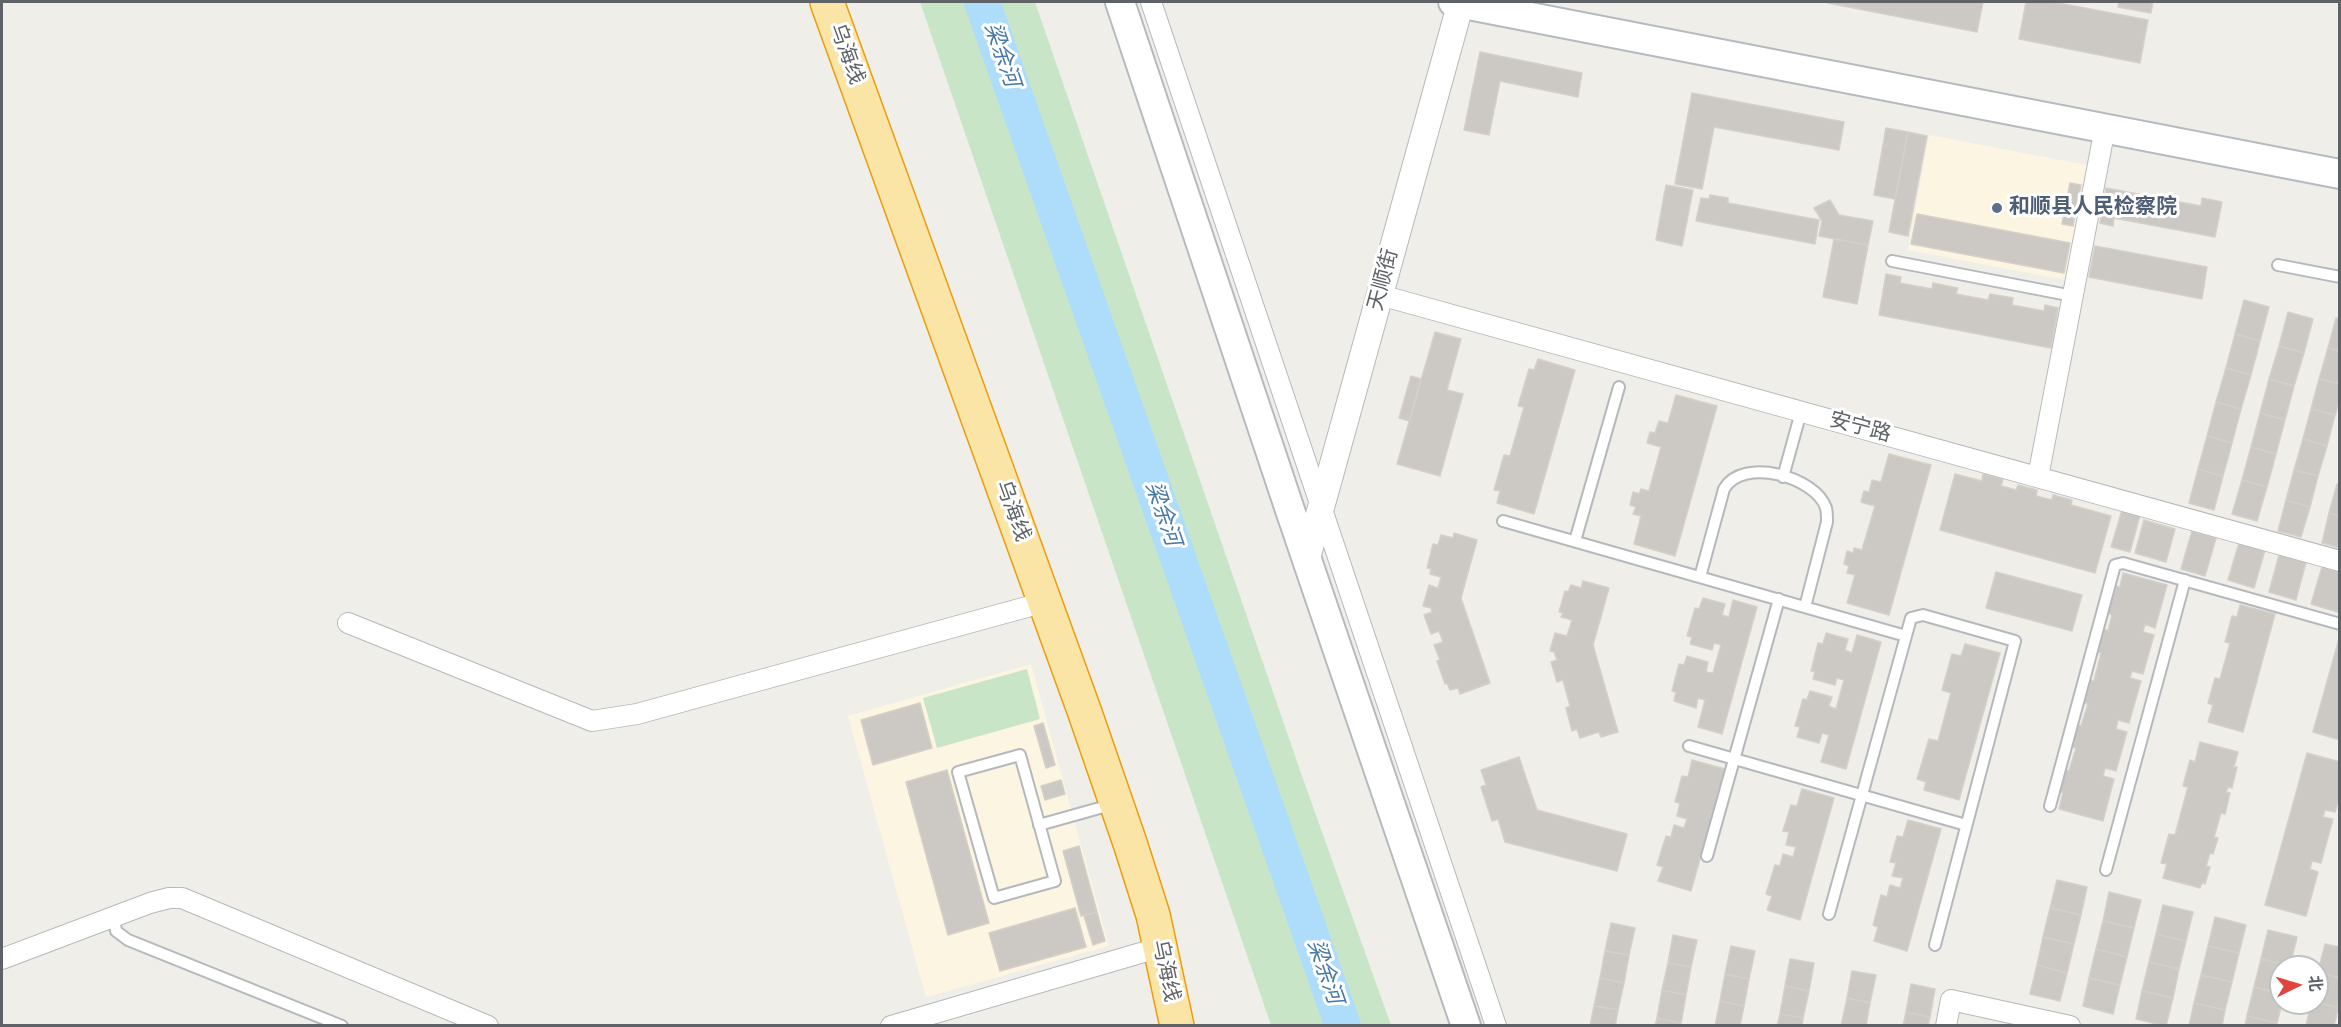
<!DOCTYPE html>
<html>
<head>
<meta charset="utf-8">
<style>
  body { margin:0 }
  #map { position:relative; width:2341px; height:1027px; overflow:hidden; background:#f0eee8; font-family:Roboto,"Noto Sans SC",sans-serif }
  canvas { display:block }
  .frame { position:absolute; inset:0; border:3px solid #5f6367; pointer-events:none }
  .north { position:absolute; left:2269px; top:955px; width:60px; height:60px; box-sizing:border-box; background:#fff; border:2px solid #bfc1c2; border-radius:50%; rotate:85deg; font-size:16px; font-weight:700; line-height:24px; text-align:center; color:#5f6367 }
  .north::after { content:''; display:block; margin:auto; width:21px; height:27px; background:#e1443e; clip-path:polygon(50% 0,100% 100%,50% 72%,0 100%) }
</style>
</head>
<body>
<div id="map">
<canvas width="2341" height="1027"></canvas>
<div class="frame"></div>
<div class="north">北</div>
</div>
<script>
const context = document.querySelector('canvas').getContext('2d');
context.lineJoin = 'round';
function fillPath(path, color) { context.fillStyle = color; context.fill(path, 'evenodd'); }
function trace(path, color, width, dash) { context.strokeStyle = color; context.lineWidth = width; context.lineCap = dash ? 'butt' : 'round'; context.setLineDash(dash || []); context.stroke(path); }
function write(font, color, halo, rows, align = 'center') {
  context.font = font + ' Roboto,"Noto Sans SC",sans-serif'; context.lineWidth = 6; context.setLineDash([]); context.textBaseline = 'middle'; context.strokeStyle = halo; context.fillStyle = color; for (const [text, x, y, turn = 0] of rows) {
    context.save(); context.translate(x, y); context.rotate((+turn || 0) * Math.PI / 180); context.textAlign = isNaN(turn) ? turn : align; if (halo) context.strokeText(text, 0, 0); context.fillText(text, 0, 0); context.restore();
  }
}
const commercial = new Path2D(`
  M1929,135L2087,165L2065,280L1908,250Z
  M1031,664L1109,946L926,997L848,716Z`);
const green = new Path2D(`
  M920,2H1035L1302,776L1391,1025H1271Z
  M1027,669L1040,719L937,748L923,698Z`);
const river = new Path2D(`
  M982,2L1343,1026`);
const building = new Path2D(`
  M1829,2H1983L1977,32L1828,3Z
  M2026,2H2053L2148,20L2140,63L2019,39Z
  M2119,2H2153L2151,13L2118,7Z
  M1480,52L1582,73L1578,97L1500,81L1489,135L1464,130Z
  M1692,93L1844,122L1839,150L1714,127L1702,189L1675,184Z
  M1886,128L1908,132L1895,199L1874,195Z
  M1908,132L1927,136L1908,236L1889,232Z
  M2070,183L2081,185L2073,226L2062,224Z
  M1666,185L1693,190L1682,246L1656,240Z
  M2106,188L2201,206L2202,198L2222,202L2215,237L2114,218L2113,226L2100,223Z
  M1710,195L1728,198V203L1819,220L1815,244L1696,221L1701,198L1709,199Z
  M1830,200L1839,215L1873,221L1868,245L1819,236L1822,221L1814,208Z
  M1917,214L2070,243L2064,273L1911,244Z
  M1834,239L1868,245L1857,304L1823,297Z
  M2095,246L2207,267L2202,299L2089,277Z
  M1886,274L1901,277L1900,283L1932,289L1933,283L1958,288L1956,294L1988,300L1990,294L2013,298L2012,305L2044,311L2045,305L2058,308L2051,348L1879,315Z
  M2244,300L2269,307L2260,341L2235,334Z
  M2288,312L2313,319L2304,353L2279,346Z
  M2336,318L2340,319V351L2328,348Z
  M1435,332L1461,339L1447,390L1463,394L1440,476L1397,464Z
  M2235,334L2260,341L2251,375L2226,368Z
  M2279,346L2304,353L2294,386L2269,379Z
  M2328,348L2340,351V384L2319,379Z
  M1538,359L1575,370L1534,514L1497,503L1500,491L1494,490L1504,455L1510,456L1524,407L1518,406L1529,369L1534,370Z
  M2226,368L2251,375L2241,409L2216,402Z
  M1411,376L1421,379L1409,421L1399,418Z
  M2269,379L2294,386L2285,420L2260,413Z
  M2319,379L2340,384V399L2335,415L2311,409Z
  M1676,395L1717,406L1675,556L1634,544L1641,516L1633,514L1636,507L1630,505L1633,492L1639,494L1641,489L1649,491L1661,447L1647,443L1650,432L1655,433L1659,421L1668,423Z
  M2216,402L2241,409L2232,443L2207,436Z
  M2311,409L2335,415L2327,446L2303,439Z
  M2260,413L2285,420L2276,454L2251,447Z
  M2207,436L2232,443L2223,476L2198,469Z
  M2303,439L2327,446L2318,476L2294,470Z
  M2251,447L2276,454L2267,487L2242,480Z
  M1889,454L1931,465L1889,615L1847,603L1855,575L1847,573L1849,566L1844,564L1847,551L1853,553L1854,548L1862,550L1875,506L1861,502L1864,491L1869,492L1872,480L1881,482Z
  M2198,469L2223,476L2214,510L2189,503Z
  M2294,470L2318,476L2310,507L2286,500Z
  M1955,474L1982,481L1983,474L2003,479L2001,486L2016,490L2018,485L2037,490L2036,496L2052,500L2053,495L2072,500L2071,505L2111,516L2095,573L1940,530Z
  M2242,480L2267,487L2257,521L2232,514Z
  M2337,484L2340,485V516L2329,513Z
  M2286,500L2310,507L2301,537L2278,531Z
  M2122,510L2140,515L2130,552L2111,547Z
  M2329,513L2340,516V548L2322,543Z
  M2144,520L2175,529L2166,562L2135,553Z
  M2192,531L2216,538L2205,576L2181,569Z
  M1454,533L1477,540L1461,598L1490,683L1460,694L1458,688L1450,690L1447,683L1445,684L1437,661L1440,660L1434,645L1443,642L1439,631L1431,634L1424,615L1432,612L1431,608L1423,606L1429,585L1438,588L1441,577L1430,574L1431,569L1427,568L1433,544L1438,545L1441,535L1453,538Z
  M2239,543L2265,550L2254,588L2228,580Z
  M2279,555L2306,562L2296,600L2269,592Z
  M2322,567L2340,572L2338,612L2311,604Z
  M1996,572L2082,595L2072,631L1986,608Z
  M2123,573L2167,585L2155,628L2145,624L2143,632L2154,635L2143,674L2132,671L2130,678L2141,681L2129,723L2118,720L2116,729L2127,732L2116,771L2105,768L2103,776L2114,779L2103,821L2059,809L2063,793L2059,791L2065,770L2069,771L2076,748L2071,747L2078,725L2081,726L2088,704L2083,703L2090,680L2094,681L2101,653L2098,652L2104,629L2108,631L2112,615L2108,613L2116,586L2120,587Z
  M1583,581L1609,588L1593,645L1618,732L1601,737L1599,732L1580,738L1577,729L1572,731L1566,708L1570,706L1563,680L1557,682L1551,662L1557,660L1554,652L1550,651L1555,633L1567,636L1572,620L1561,617L1563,613L1559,612L1565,591L1568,592L1571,585L1581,588Z
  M1703,598L1725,604L1722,615L1729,617L1733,600L1757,607L1722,734L1698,727L1705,700L1698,698L1696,708L1674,701L1676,692L1672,691L1679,664L1684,665L1687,656L1708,662L1706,672L1713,673L1721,645L1714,643L1712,650L1690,644L1692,637L1687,636L1695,608L1699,609Z
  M2240,605L2275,614L2243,732L2208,722L2213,705L2208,703L2215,678L2220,679L2230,643L2225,642L2232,616L2237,617Z
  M1826,633L1848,639L1845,650L1852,653L1857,635L1881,642L1846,769L1821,762L1829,735L1822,733L1819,743L1797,737L1800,727L1795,726L1803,699L1807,700L1810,691L1832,697L1829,706L1836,709L1844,680L1837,678L1835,685L1813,679L1815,672L1811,671L1818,643L1823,644Z
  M2340,635V740L2313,732Z
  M1965,644L2000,653L1959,800L1924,790L1926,782L1917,779L1929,739L1938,741L1951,693L1942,690L1952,654L1961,656Z
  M920,703L932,748L873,765L861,720Z
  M1043,723L1055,765L1046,768L1034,726Z
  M2200,742L2238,752L2234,767H2237L2232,788L2228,787L2226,792L2230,793L2225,814L2221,813L2214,837L2218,838L2213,854L2210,853L2206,866L2210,867L2205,884L2202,883L2200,888L2163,878L2167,864L2161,863L2169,834L2175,835L2188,787L2183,786L2190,760L2195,762Z
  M2307,753L2340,762V794L2335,812L2325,810L2323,817L2333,819L2321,863L2312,861L2310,869L2318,872L2306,916L2265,905Z
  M1519,757L1537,810L1627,834L1617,871L1505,842L1498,819L1492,821L1481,787L1486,785L1481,770Z
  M1692,760L1725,769L1691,891L1658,881L1663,867L1657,865L1666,836L1671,837L1674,825L1684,828L1687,819L1677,816L1680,803L1675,802L1682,776L1688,777Z
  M947,770L989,923L948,935L906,782Z
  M1061,780L1065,794L1045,800L1041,786Z
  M1802,789L1834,798L1800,920L1767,910L1772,896L1766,894L1775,865L1780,866L1783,854L1793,857L1796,847L1786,845L1789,832L1783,831L1791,805L1797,806Z
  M1908,820L1941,829L1907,951L1874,941L1878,927L1873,925L1881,895L1887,897L1890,885L1900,888L1903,878L1892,876L1896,863L1890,862L1897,836L1903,837Z
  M1079,846L1097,912L1081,916L1063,851Z
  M2057,880L2087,887L2081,915L2050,908Z
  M2109,892L2141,900L2134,928L2103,921Z
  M2163,905L2193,912L2186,941L2156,934Z
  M1075,908L1086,947L1000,971L989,933Z
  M2050,908L2081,915L2074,944L2043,937Z
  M1097,912L1105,941L1093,945L1084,916Z
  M2215,917L2246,925L2239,953L2208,946Z
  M2103,921L2134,928L2127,957L2096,949Z
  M1611,923L1635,928L1629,955L1605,951Z
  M2268,930L2297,937L2290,966L2261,959Z
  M2156,934L2186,941L2179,969L2149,962Z
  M1673,935L1697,940L1691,967L1668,963Z
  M2043,937L2074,944L2067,973L2037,965Z
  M2325,944L2340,947V978L2318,972Z
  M1731,946L1755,951L1749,979L1725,974Z
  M2208,946L2239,953L2232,982L2201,975Z
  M2096,949L2127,957L2120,985L2089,978Z
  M1605,951L1629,955L1624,983L1600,978Z
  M1790,959L1814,963L1809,991L1785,986Z
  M2261,959L2290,966L2281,967V994L2254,987Z
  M2149,962L2179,969L2173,998L2142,991Z
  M1668,963L1691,967L1686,995L1662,990Z
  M2037,965L2067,973L2060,1001L2030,994Z
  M1852,971L1876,975L1870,1003L1847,998Z
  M2318,972L2340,978L2338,1008L2317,1002Z
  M1725,974L1749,979L1744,1006L1720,1001Z
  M2201,975L2232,982L2225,1010L2194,1003Z
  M1600,978L1624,983L1618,1010L1594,1006Z
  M2089,978L2120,985L2113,1014L2083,1006Z
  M1911,984L1935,989L1930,1017L1906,1012Z
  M1785,986L1809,991L1803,1018L1780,1014Z
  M2254,987L2281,994L2282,1003L2277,1023L2247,1016Z
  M1662,990L1686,995L1681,1023L1657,1018Z
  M2142,991L2173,998L2166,1026L2136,1019Z
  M1847,998L1870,1003L1866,1026H1841Z
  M1720,1001L1744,1006L1740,1026H1715Z
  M2317,1002L2338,1008L2334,1026H2306L2311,1003Z
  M2194,1003L2225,1010L2222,1026H2189Z
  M1594,1006L1618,1010L1615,1026H1590Z
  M1906,1012L1930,1017L1928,1026H1903Z
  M1780,1014L1803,1018L1802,1026H1777Z
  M2247,1016L2277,1023L2276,1026H2245Z
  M1657,1018L1681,1023L1680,1026H1655Z`);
const service = new Path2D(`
  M1892,261L2073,296
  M2278,265L2340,277
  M1783,477L1801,412
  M1503,521L1906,636
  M1575,541L1619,387
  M1700,577L1724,489C1743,456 1816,477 1826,508C1827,512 1827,518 1827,522L1805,607
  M1689,746L1966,825
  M1020,755L1055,881L994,898L958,772Z
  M2050,806L2115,565L2123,563L2340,624
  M1039,825L1114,804
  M1707,856L1779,599
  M2106,870L2185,580
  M1829,914L1911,618L1923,615L2015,641L1935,945
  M114,917L116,931L128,940L342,1026`);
const minor = new Path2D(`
  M1151,2L1496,1026
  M1380,295L2340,561
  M2038,477L2105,128
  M348,623L592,721L637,714L1045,602
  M2,959L150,903L169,898H182L488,1026
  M891,1026L1161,947
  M1946,1026L1951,1000L2070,1026`);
const tertiary = new Path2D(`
  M1307,558L1461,2`);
const secondary = new Path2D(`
  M1120,2L1290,510L1466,1026
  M1453,2L2340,174`);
const trunk = new Path2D(`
  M827,2L1085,713L1130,843L1153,915L1177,1026`);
const markers = [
  [1997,208,6,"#5c6f8a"]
];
const streetNames = [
  ["乌海线",846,54,70],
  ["天顺街",1384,280,-75],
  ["安宁路",1860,428,15],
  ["乌海线",1012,511,70],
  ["乌海线",1165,971,78]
];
const serviceNames = [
  ["和顺县人民检察院",2009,208]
];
const waterNames = [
  ["梁余河",1001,55,71],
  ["梁余河",1162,514,71],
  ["梁余河",1324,972,71]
];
fillPath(commercial, '#fcf5e1');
fillPath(green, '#c8e6c7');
trace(river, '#aeddfb', 36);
fillPath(building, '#ccc9c5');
trace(building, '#d5d0c7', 1.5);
trace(service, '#b5b8bc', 14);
trace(minor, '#b5b8bc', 22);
trace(tertiary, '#b5b8bc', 28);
trace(secondary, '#b6babe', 32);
trace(trunk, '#ec9d0d', 36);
trace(service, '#fff', 10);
trace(minor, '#fff', 20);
trace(tertiary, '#fff', 26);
trace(secondary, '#fff', 28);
trace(trunk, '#fae4a6', 33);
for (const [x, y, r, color] of markers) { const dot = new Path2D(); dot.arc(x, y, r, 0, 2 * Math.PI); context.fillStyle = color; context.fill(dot); trace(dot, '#fff', 2); }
write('21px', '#5f6367', '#fff', streetNames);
write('bold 21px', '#4e5e75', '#fff', serviceNames, 'left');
write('italic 22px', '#4779a5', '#fff', waterNames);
</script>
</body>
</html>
